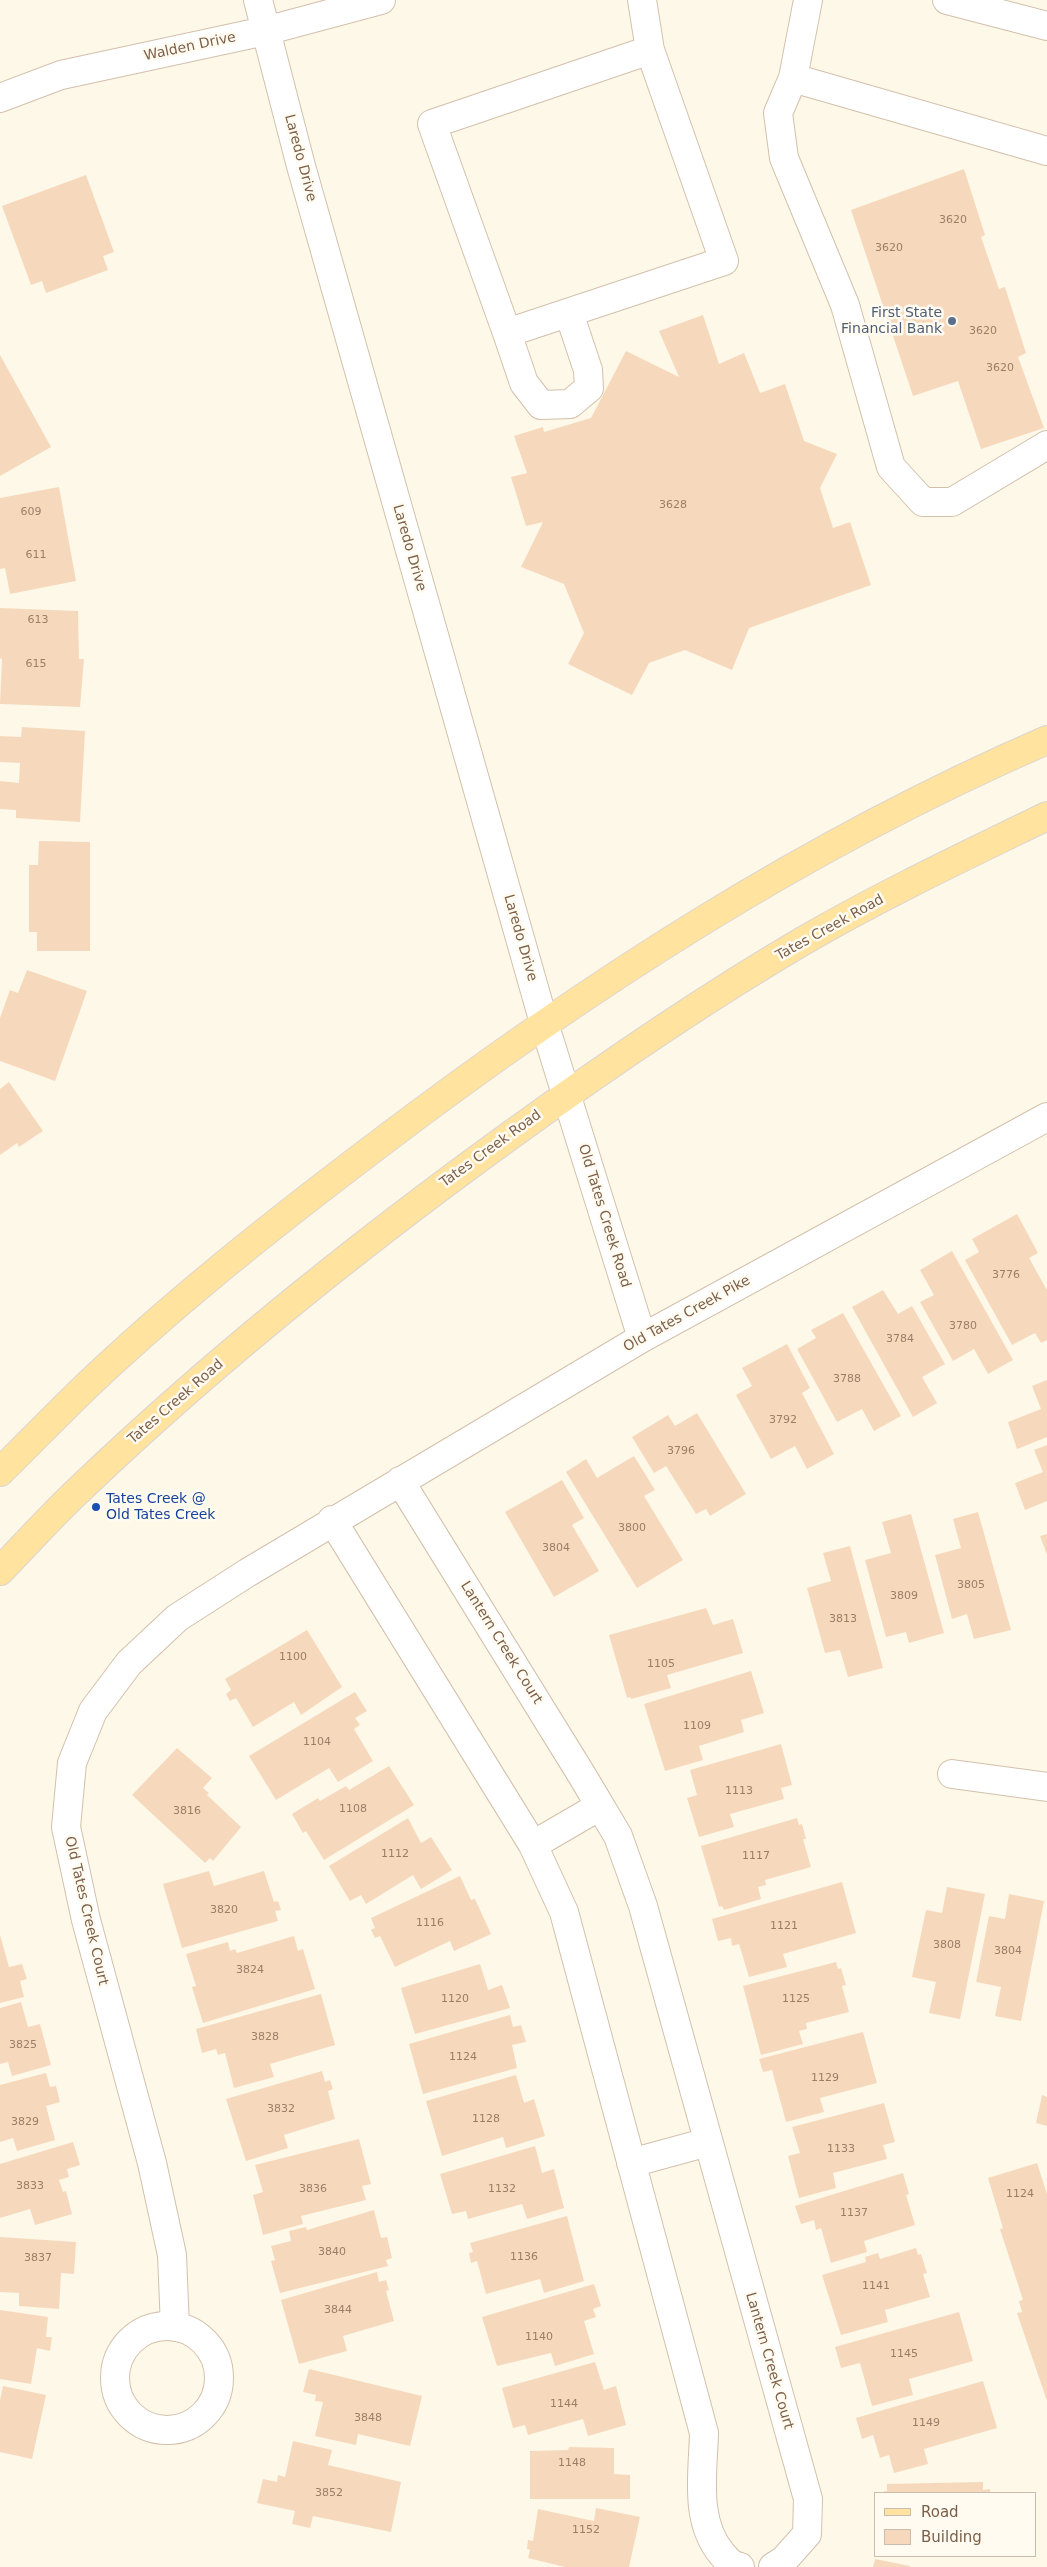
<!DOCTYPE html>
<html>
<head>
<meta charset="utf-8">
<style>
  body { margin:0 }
  #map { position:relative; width:1047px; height:2567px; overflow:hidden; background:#fef8e8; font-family:"DejaVu Sans",sans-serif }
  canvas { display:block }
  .legend { position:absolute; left:874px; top:2492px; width:162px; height:65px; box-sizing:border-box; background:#fffbf1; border:1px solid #cbbdae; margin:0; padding:6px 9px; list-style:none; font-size:15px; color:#7c5f49 }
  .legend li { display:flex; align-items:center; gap:10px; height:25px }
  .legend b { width:25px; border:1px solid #cbbdae }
</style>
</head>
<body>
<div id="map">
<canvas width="1047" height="2567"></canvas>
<ul class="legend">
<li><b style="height:6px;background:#ffe39f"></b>Road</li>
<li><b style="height:14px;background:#f6d9bd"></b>Building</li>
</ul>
</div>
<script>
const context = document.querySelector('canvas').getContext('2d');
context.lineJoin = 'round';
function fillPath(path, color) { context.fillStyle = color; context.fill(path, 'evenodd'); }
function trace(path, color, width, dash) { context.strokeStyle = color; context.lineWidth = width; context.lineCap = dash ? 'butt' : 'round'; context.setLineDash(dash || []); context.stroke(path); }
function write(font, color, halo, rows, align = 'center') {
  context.font = font + ' "DejaVu Sans",sans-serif'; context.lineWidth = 5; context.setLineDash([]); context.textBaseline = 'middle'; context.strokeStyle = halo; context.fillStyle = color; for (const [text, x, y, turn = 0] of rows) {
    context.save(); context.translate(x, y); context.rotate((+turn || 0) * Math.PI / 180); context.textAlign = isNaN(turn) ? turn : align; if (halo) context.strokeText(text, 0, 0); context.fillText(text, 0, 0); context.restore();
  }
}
const building = new Path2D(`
  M964,169L985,235L981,237L999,289L1005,287L1026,353L1018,357L1044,428L981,449L958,381L913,396L851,210Z
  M86,175L114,252L103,256L108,270L46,293L42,281L31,285L2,206Z
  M703,315L719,364L744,353L760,393L785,384L804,441L837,454L820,488L833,528L850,522L871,585L749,628L732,670L685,650L649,663L632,695L568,664L584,633L564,584L521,567L543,522L526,526L511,477L527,473L514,436L543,427L544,432L591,418L626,351L679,377L659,331Z
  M0,355L51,447L0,476Z
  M59,487L76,581L10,594L5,568L0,569V498Z
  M0,608L78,611L79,659H84L80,707L0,704L2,659L0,658Z
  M22,727L85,731L80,822L16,818V810L0,809V781L19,783L20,763L0,762V736L21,737Z
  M39,841L90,842V951H37V932H29V865H38Z
  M27,970L87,991L55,1081L0,1061V1018L10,990L18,993Z
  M9,1082L43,1131L19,1147L17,1143L0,1155V1089Z
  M1017,1214L1038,1253L1029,1258L1047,1290V1340L1041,1343L1035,1333L1012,1345L965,1260L979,1252L972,1239Z
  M952,1251L1013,1360L988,1374L974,1349L953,1361L920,1302L934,1295L920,1270Z
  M883,1290L898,1314L912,1306L945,1364L922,1377L937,1403L913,1417L852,1307Z
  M843,1313L901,1416L874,1431L862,1409L837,1422L797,1349L816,1338L811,1330Z
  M787,1344L810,1388L802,1393L834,1454L807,1469L795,1446L771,1459L736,1395L752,1386L742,1368Z
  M1047,1380V1437L1017,1449L1008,1422L1041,1409L1032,1386Z
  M697,1413L746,1494L710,1516L706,1509L696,1514L666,1466L654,1473L632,1437L668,1415L675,1426Z
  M1047,1445V1501L1025,1510L1015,1483L1043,1472L1034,1450Z
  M634,1456L655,1490L644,1496L683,1560L637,1588L566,1472L586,1459L597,1478Z
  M562,1480L584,1518L572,1525L599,1571L554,1597L505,1512Z
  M978,1512L1011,1630L974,1639L967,1614L952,1619L935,1555L961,1548L953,1519Z
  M911,1514L944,1633L909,1643L906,1632L886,1637L865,1560L891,1553L882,1522Z
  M1047,1534V1555L1040,1536Z
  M850,1546L883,1668L848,1677L840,1650L825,1653L807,1588L831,1581L823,1553Z
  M706,1608L713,1625L733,1619L743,1653L667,1675L671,1688L631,1699L630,1697L627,1698L609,1635Z
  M307,1630L342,1687L301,1715L294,1702L253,1727L236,1698L230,1701L226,1694L231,1690L225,1679Z
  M751,1671L764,1713L741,1720L744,1732L699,1746L703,1760L665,1771L644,1704Z
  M355,1692L367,1711L355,1718L360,1725L354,1729L373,1761L338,1782L329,1768L276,1800L249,1756Z
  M781,1744L792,1785L781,1788L784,1799L730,1814L734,1827L699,1837L687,1798L697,1795L690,1770Z
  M177,1748L212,1778L203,1788L209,1793L207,1795L241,1827L213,1861L210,1858L205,1863L132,1795Z
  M389,1766L414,1805L324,1860L306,1831L303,1833L292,1814L318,1798L320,1801L346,1786L349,1790Z
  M408,1818L421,1843L431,1837L452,1870L421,1889L413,1875L366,1904L361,1895L350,1901L329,1866Z
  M797,1818L799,1825L802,1824L806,1839H803L811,1867L765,1880L766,1885L758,1887L761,1899L724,1910L722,1906L719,1907L701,1846Z
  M209,1871L214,1886L264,1871L274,1902L278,1901L281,1910L275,1911L278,1921L182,1948L163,1884Z
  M460,1876L471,1900L475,1899L491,1934L454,1951L450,1941L395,1967L380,1936L375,1938L371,1930L375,1928L371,1918Z
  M842,1882L856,1933L783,1954L787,1967L749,1977L739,1944L732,1946L731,1938L718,1941L712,1919Z
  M947,1887L985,1894L960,2019L929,2013L936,1982L912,1977L926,1910L942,1913Z
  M1009,1894L1044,1901L1021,2021L995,2016L1001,1987L976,1982L989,1916L1005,1919Z
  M0,1935L9,1967L22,1964L27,1979L20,1981L24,1997L0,2003Z
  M294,1936L298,1951L303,1949L315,1989L203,2023L192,1987L196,1986L186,1954L228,1942L230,1951L235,1949L237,1953Z
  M836,1962L838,1969L841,1968L846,1985L842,1986L849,2012L806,2023L807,2029L799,2031L803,2044L761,2055L743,1986Z
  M480,1964L488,1990L502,1985L510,2008L415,2034L401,1988Z
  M321,1994L335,2045L270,2064L274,2077L234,2088L225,2053L218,2055L216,2049L202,2053L196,2029Z
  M21,2002L28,2027L40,2024L51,2065L12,2076L8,2062L0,2064V2008Z
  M510,2015L513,2027L521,2025L526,2042L512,2045L517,2068L423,2094L409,2044Z
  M863,2032L877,2083L820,2098L824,2112L786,2122L772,2070L763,2072L759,2059Z
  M322,2071L325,2082L330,2080L333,2089L328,2091L335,2119L284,2135L288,2148L246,2161L226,2099Z
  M46,2073L50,2087L56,2086L60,2102L46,2106L55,2140L17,2151L13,2138L0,2142V2085Z
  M516,2075L524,2103L534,2099L545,2136L506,2148L503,2137L442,2156L426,2101Z
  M1042,2095L1047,2097V2126L1036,2123Z
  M884,2103L895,2142L883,2145L887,2159L833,2173L836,2188L799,2198L788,2156L800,2153L792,2127Z
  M359,2139L371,2184L362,2186L366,2200L301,2216L303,2224L263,2235L253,2195L263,2192L255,2165Z
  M73,2142L80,2165L67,2169L69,2177L59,2180L63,2192L66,2191L72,2214L35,2225L30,2209L0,2218V2164Z
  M535,2146L542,2173L554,2169L564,2208L527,2219L522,2204L468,2219L466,2211L452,2214L440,2174Z
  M1037,2163L1047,2194V2401L1017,2313L1022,2312L1019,2301L1023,2300L1000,2229L1003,2228L988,2178Z
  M903,2173L909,2194L906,2195L915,2225L864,2241L867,2252L831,2263L821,2228L816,2230L814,2220L801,2224L795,2206Z
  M374,2210L381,2238L387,2237L392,2258L386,2260L388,2266L280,2293L271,2261L275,2260L271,2246L291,2241L289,2231L306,2227L307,2230Z
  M567,2216L584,2281L544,2293L540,2279L486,2294L477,2261L471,2263L469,2253L473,2252L470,2243Z
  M0,2237L76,2242L74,2274L61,2273L59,2309L19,2306V2293L0,2292Z
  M916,2248L918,2255L921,2254L927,2273L923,2274L930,2297L885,2310L888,2322L841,2335L822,2275L866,2262L865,2257L878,2253L880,2259Z
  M377,2272L379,2282L386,2280L389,2290L386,2291L394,2321L343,2336L347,2351L299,2364L281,2300Z
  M594,2284L601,2306L593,2309L596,2317L584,2321L594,2354L555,2366L551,2353L497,2366L482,2317Z
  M0,2310L48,2317L46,2337H52L50,2351L37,2348L31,2384L0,2379Z
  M959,2312L973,2361L909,2379L913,2395L872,2406L860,2363L841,2368L835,2347Z
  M595,2362L604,2390L616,2386L626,2425L588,2436L583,2419L528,2435L525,2425L513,2428L502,2388Z
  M309,2369L422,2396L410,2446L358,2434L356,2445L315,2436L323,2402L315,2401L316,2395L303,2392Z
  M983,2381L997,2428L924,2449L928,2464L894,2473L889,2455L880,2458L873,2435L862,2439L856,2418Z
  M3,2386L46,2395L32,2459L0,2452V2400Z
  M293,2441L332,2450L328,2465L401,2482L391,2532L313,2516L310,2528L292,2524L295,2511L257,2503L263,2479L277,2482L278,2475L285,2477Z
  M569,2447L614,2448V2474L630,2475V2499H530V2451L568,2450Z
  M983,2482V2490L990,2489V2493H884V2491H887V2484Z
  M596,2508L640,2517L629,2567H565L528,2558L530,2550L527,2549L528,2540L533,2541L538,2509L594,2521Z
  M875,2559L910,2566V2567H873Z`);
const minor = new Path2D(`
  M258,0L301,166L544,1023L642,1338
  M642,0L650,50L724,261L507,333L432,124L650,50
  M808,0L793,78L1047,151
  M947,0L1047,26
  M793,78L778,113L784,158L845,305L891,467L923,502H952L1047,445
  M0,98L61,75L265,31L381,0
  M507,333L524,383L541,405L570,404L589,388L588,370L569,313
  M400,1481L583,1777L618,1836L643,1906L808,2499L807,2534L784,2560L773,2567
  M332,1520L533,1845L564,1912L704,2433C703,2473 694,2521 722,2554C728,2561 731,2565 740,2567
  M952,1774L1047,1787
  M533,1845L600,1806
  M631,2163L708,2142
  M115 2378a52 52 0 1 1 104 0a52 52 0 1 1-104 0Z
  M175,2327L172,2255L152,2163L86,1920L66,1827L72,1763L93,1711L129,1663L177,1618L247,1573L642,1338L1047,1117`);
const major = new Path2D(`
  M0,1472C40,1433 78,1392 120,1355C201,1281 288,1213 375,1147C584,988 805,845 1047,740
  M0,1571C27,1543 53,1514 82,1487C217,1358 364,1241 515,1132C609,1064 704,999 803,941C882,895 965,856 1047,816`);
const markers = [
  [952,321,5,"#5c6f8a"],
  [96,1507,5,"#1a4fb4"]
];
const numberNames = [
  ["3620",953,220],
  ["3620",889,248],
  ["3620",983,331],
  ["3620",1000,368],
  ["3628",673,505],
  ["609",31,512],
  ["611",36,555],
  ["613",38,620],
  ["615",36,664],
  ["3776",1006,1275],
  ["3780",963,1326],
  ["3784",900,1339],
  ["3788",847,1379],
  ["3792",783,1420],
  ["3796",681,1451],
  ["3800",632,1528],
  ["3804",556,1548],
  ["3805",971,1585],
  ["3809",904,1596],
  ["3813",843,1619],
  ["1100",293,1657],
  ["1105",661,1664],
  ["1109",697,1726],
  ["1104",317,1742],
  ["1113",739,1791],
  ["1108",353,1809],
  ["3816",187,1811],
  ["1112",395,1854],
  ["1117",756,1856],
  ["3820",224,1910],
  ["1116",430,1923],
  ["1121",784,1926],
  ["3808",947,1945],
  ["3804",1008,1951],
  ["3824",250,1970],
  ["1120",455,1999],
  ["1125",796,1999],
  ["3828",265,2037],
  ["3825",23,2045],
  ["1124",463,2057],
  ["1129",825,2078],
  ["3832",281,2109],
  ["1128",486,2119],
  ["3829",25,2122],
  ["1133",841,2149],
  ["3833",30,2186],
  ["3836",313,2189],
  ["1132",502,2189],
  ["1124",1020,2194],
  ["1137",854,2213],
  ["3840",332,2252],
  ["1136",524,2257],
  ["3837",38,2258],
  ["1141",876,2286],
  ["3844",338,2310],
  ["1140",539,2337],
  ["1145",904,2354],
  ["1144",564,2404],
  ["3848",368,2418],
  ["1149",926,2423],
  ["1148",572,2463],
  ["3852",329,2493],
  ["1152",586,2530]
];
const streetNames = [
  ["Walden Drive",190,47,-12],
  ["Laredo Drive",300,158,75],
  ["Laredo Drive",409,548,74],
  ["Tates Creek Road",830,928,-29],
  ["Laredo Drive",520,938,74],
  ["Tates Creek Road",491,1149,-36],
  ["Old Tates Creek Road",604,1216,73],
  ["Old Tates Creek Pike",687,1314,-29],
  ["Tates Creek Road",176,1402,-41],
  ["Lantern Creek Court",501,1643,58],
  ["Old Tates Creek Court",86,1911,77],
  ["Lantern Creek Court",769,2361,74]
];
const serviceNames = [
  ["First State",942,313],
  ["Financial Bank",942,329]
];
const transitNames = [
  ["Tates Creek @",106,1499],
  ["Old Tates Creek",106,1515]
];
fillPath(building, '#f6d9bd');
trace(minor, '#d3c0ac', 30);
trace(major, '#ddd5d0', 30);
trace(minor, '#fff', 28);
trace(major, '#ffe39f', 28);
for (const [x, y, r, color] of markers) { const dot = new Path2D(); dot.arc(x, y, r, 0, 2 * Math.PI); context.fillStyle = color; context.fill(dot); trace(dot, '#fffbf1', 2); }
write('11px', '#9a7e66', null, numberNames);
write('14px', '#7c5f49', '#fffbf1', streetNames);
write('14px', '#4e5e75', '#fffbf1', serviceNames, 'right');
write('14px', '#164399', '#fffbf1', transitNames, 'left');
</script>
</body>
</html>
